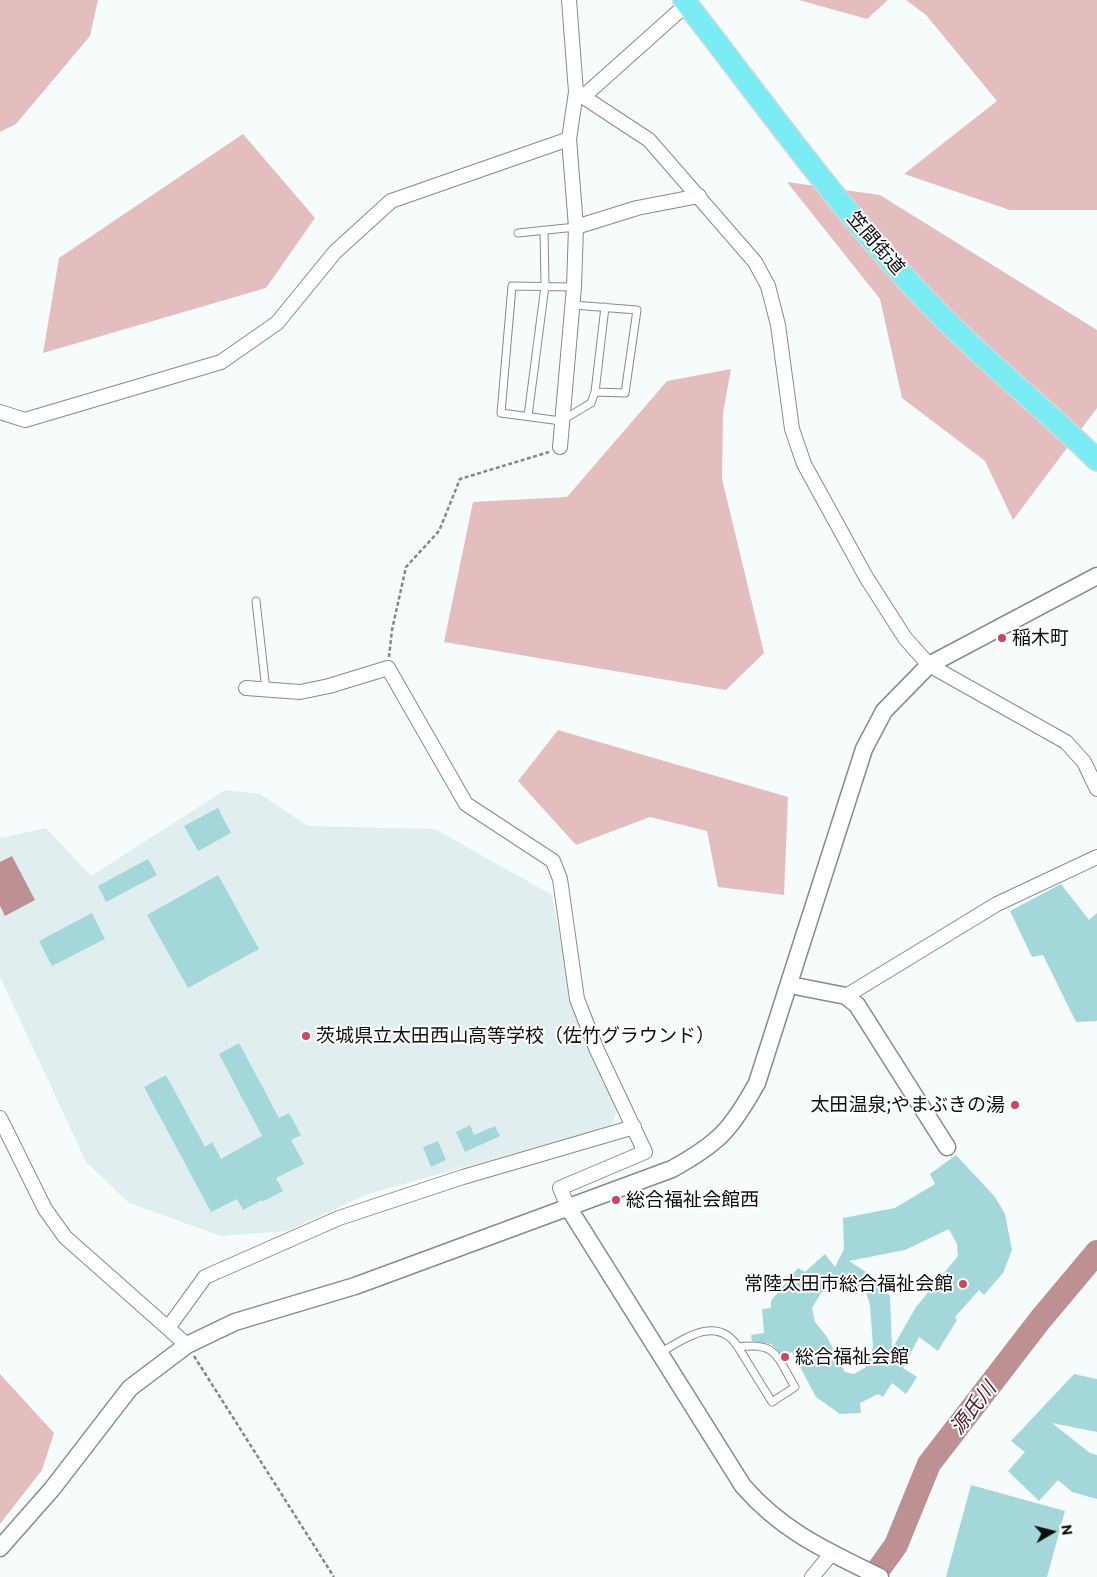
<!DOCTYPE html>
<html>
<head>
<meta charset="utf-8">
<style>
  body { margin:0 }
  #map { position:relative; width:1097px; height:1577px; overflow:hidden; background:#f6fcfc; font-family:Commissioner,sans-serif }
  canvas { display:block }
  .north { position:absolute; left:1027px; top:1507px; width:50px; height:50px; -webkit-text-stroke:4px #fff; paint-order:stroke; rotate:82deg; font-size:14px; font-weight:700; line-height:20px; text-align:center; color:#0c0d0d }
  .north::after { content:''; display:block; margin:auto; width:18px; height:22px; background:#0c0d0d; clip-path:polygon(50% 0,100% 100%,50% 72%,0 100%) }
</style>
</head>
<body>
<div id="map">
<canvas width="1097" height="1577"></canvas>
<div class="north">N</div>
</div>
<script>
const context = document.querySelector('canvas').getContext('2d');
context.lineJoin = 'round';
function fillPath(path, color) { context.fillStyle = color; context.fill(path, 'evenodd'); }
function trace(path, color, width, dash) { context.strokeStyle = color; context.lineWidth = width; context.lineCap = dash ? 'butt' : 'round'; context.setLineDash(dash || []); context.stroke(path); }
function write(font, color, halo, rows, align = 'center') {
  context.font = font + ' Commissioner,"Noto Sans JP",sans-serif'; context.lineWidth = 4; context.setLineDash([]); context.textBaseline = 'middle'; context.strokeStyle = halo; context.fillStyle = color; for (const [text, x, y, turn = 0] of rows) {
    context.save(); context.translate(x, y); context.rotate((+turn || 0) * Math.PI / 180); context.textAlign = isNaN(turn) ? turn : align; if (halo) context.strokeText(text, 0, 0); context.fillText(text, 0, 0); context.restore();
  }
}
const built = new Path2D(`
  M225,790L260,794L308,826L435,829L552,895L573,1009L596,1063L618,1107L612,1126L368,1194L287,1231L221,1236L129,1203L86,1162L0,977V838L46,828L91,876Z`);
const green = new Path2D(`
  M0,0H98L90,36L16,124L0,132Z
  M799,0H888L867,19Z
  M906,0H1097V210H1010L904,174L997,101L926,15Z
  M243,134L315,218L266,288L43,353L59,258Z
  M787,182L880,195L1097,330V408L1013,520L985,461L902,398L880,299Z
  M731,369L723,413L722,479L764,653L726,690L444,642L473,502L567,497L667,381Z
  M558,730L788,797L784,895L718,887L707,831L650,817L576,845L518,781Z
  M0,1374L54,1433L42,1470L0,1524Z`);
const water = new Path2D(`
  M12,856L35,900L5,916L0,906V862Z`);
const river = new Path2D(`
  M873,1577L896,1545L929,1464L1040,1320L1097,1252`);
const building = new Path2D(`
  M218,808L231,833L198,851L184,826Z
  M148,859L157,875L106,902L98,886Z
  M218,875L259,949L188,988L147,915Z
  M1061,884L1089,920L1097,913V1021L1076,1022L1043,955L1032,957L1010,911Z
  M92,913L105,939L52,966L39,941Z
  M239,1043L279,1118L289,1113L301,1135L291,1140L304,1164L276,1178L283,1191L262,1202V1200L243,1210L237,1199L211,1212L144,1087L166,1075L205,1147L212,1142L221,1159L262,1136L219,1054Z
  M470,1125L474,1135L495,1126L500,1136L465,1152L456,1132Z
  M438,1141L446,1160L431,1167L423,1147Z
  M956,1155L995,1197L1005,1214L1012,1250L1003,1273L984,1295L979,1290L955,1317L957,1320L938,1351L919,1337L903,1368L917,1377L906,1394L892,1383L883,1397L878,1394L860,1403L861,1413L840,1414L816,1397L792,1352L784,1356L771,1344L752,1341L751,1335L764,1333L762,1309L771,1308V1301L798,1268L805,1272L825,1254L835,1267L844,1249L843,1218L895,1208L935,1184L930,1174ZM949,1229L957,1244L958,1256L916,1307L892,1349L890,1296L880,1281L849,1261L905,1250ZM842,1283L865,1289L870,1305L873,1347L866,1367L854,1374L845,1372L827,1337L815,1322L812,1308L821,1293Z
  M1074,1374L1097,1379V1432L1052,1423L1090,1453L1097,1455V1499L1072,1492L1058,1480L1039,1501L1008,1471L1025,1452L1011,1441Z
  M971,1485L1065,1511L1047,1577H946Z`);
const path = new Path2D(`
  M389,657L392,630L406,567L439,531L460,479L549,452
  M194,1356L334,1577`);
const service = new Path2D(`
  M518,233L576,227
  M573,305L637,310L625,393L595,392L591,403L561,421L501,413L512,286L574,287
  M595,392L605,307
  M528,416L545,286L544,230
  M256,601L266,690
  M660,1353C684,1339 717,1314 738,1347L772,1402L795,1387C776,1356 778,1342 738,1347`);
const minor = new Path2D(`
  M576,92L649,140L755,262L768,286L778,325L792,429L804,464L866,577L905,638L929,665L1066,742L1084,762L1097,789
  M584,96L687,4
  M576,227L637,208L699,196
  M0,412L25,420L221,362L277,323L335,252L391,201L569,139
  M560,447L574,287L576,227L569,139L576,92L569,0
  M246,688L300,692L329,686L388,668L466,804L553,861L560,879L577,999L596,1048L645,1152L560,1188L568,1207
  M846,996L997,904L1097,857
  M0,1118L45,1209L65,1237L187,1345
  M168,1328L205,1277L339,1218L463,1177L634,1127
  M812,1577L832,1553`);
const tertiary = new Path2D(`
  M790,985L846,996L857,1005L947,1147
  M568,1207L743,1486C783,1532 827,1551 880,1577
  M0,1548L52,1489L130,1388L187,1345L235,1322L355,1286L672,1169C719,1143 731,1130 757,1083L864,749L884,711L929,665L1097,576`);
const primary = new Path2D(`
  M684,0C761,99 835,203 921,295C976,354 1040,404 1097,460`);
const markers = [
  [1002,638,5,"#d4435c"],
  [306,1036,5,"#d4435c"],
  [1015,1105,5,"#d4435c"],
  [616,1200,5,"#d4435c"],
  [963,1284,5,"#d4435c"],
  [785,1357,5,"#d4435c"]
];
const streetNames = [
  ["笠間街道",876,243,49]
];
const poiNames = [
  ["稲木町",1012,638],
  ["茨城県立太田西山高等学校（佐竹グラウンド）",316,1036],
  ["太田温泉;やまぶきの湯",1005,1105,"right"],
  ["総合福祉会館西",626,1200],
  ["常陸太田市総合福祉会館",953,1284,"right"],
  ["総合福祉会館",795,1357]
];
const waterNames = [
  ["源氏川",973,1408,-52]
];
fillPath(built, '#e0eeef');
fillPath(green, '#e4bdbf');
fillPath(water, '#bd9194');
trace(river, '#bd9194', 24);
fillPath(building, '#a4d7da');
trace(service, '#868b8b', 9);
trace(minor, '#868b8b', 16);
trace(tertiary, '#868b8b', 19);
trace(primary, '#d8d8d8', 24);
trace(path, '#838787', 2.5, [4, 2.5]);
trace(service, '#fff', 7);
trace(minor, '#fff', 14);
trace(tertiary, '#fff', 16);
trace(primary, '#7aedf4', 21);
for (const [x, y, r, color] of markers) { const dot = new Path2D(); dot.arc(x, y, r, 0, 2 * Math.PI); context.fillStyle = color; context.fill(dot); trace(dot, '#fff', 2); }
write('19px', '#0c0d0d', '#fff', streetNames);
write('19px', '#0c0d0d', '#fff', poiNames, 'left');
write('italic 20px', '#4d161f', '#fff', waterNames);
</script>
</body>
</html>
